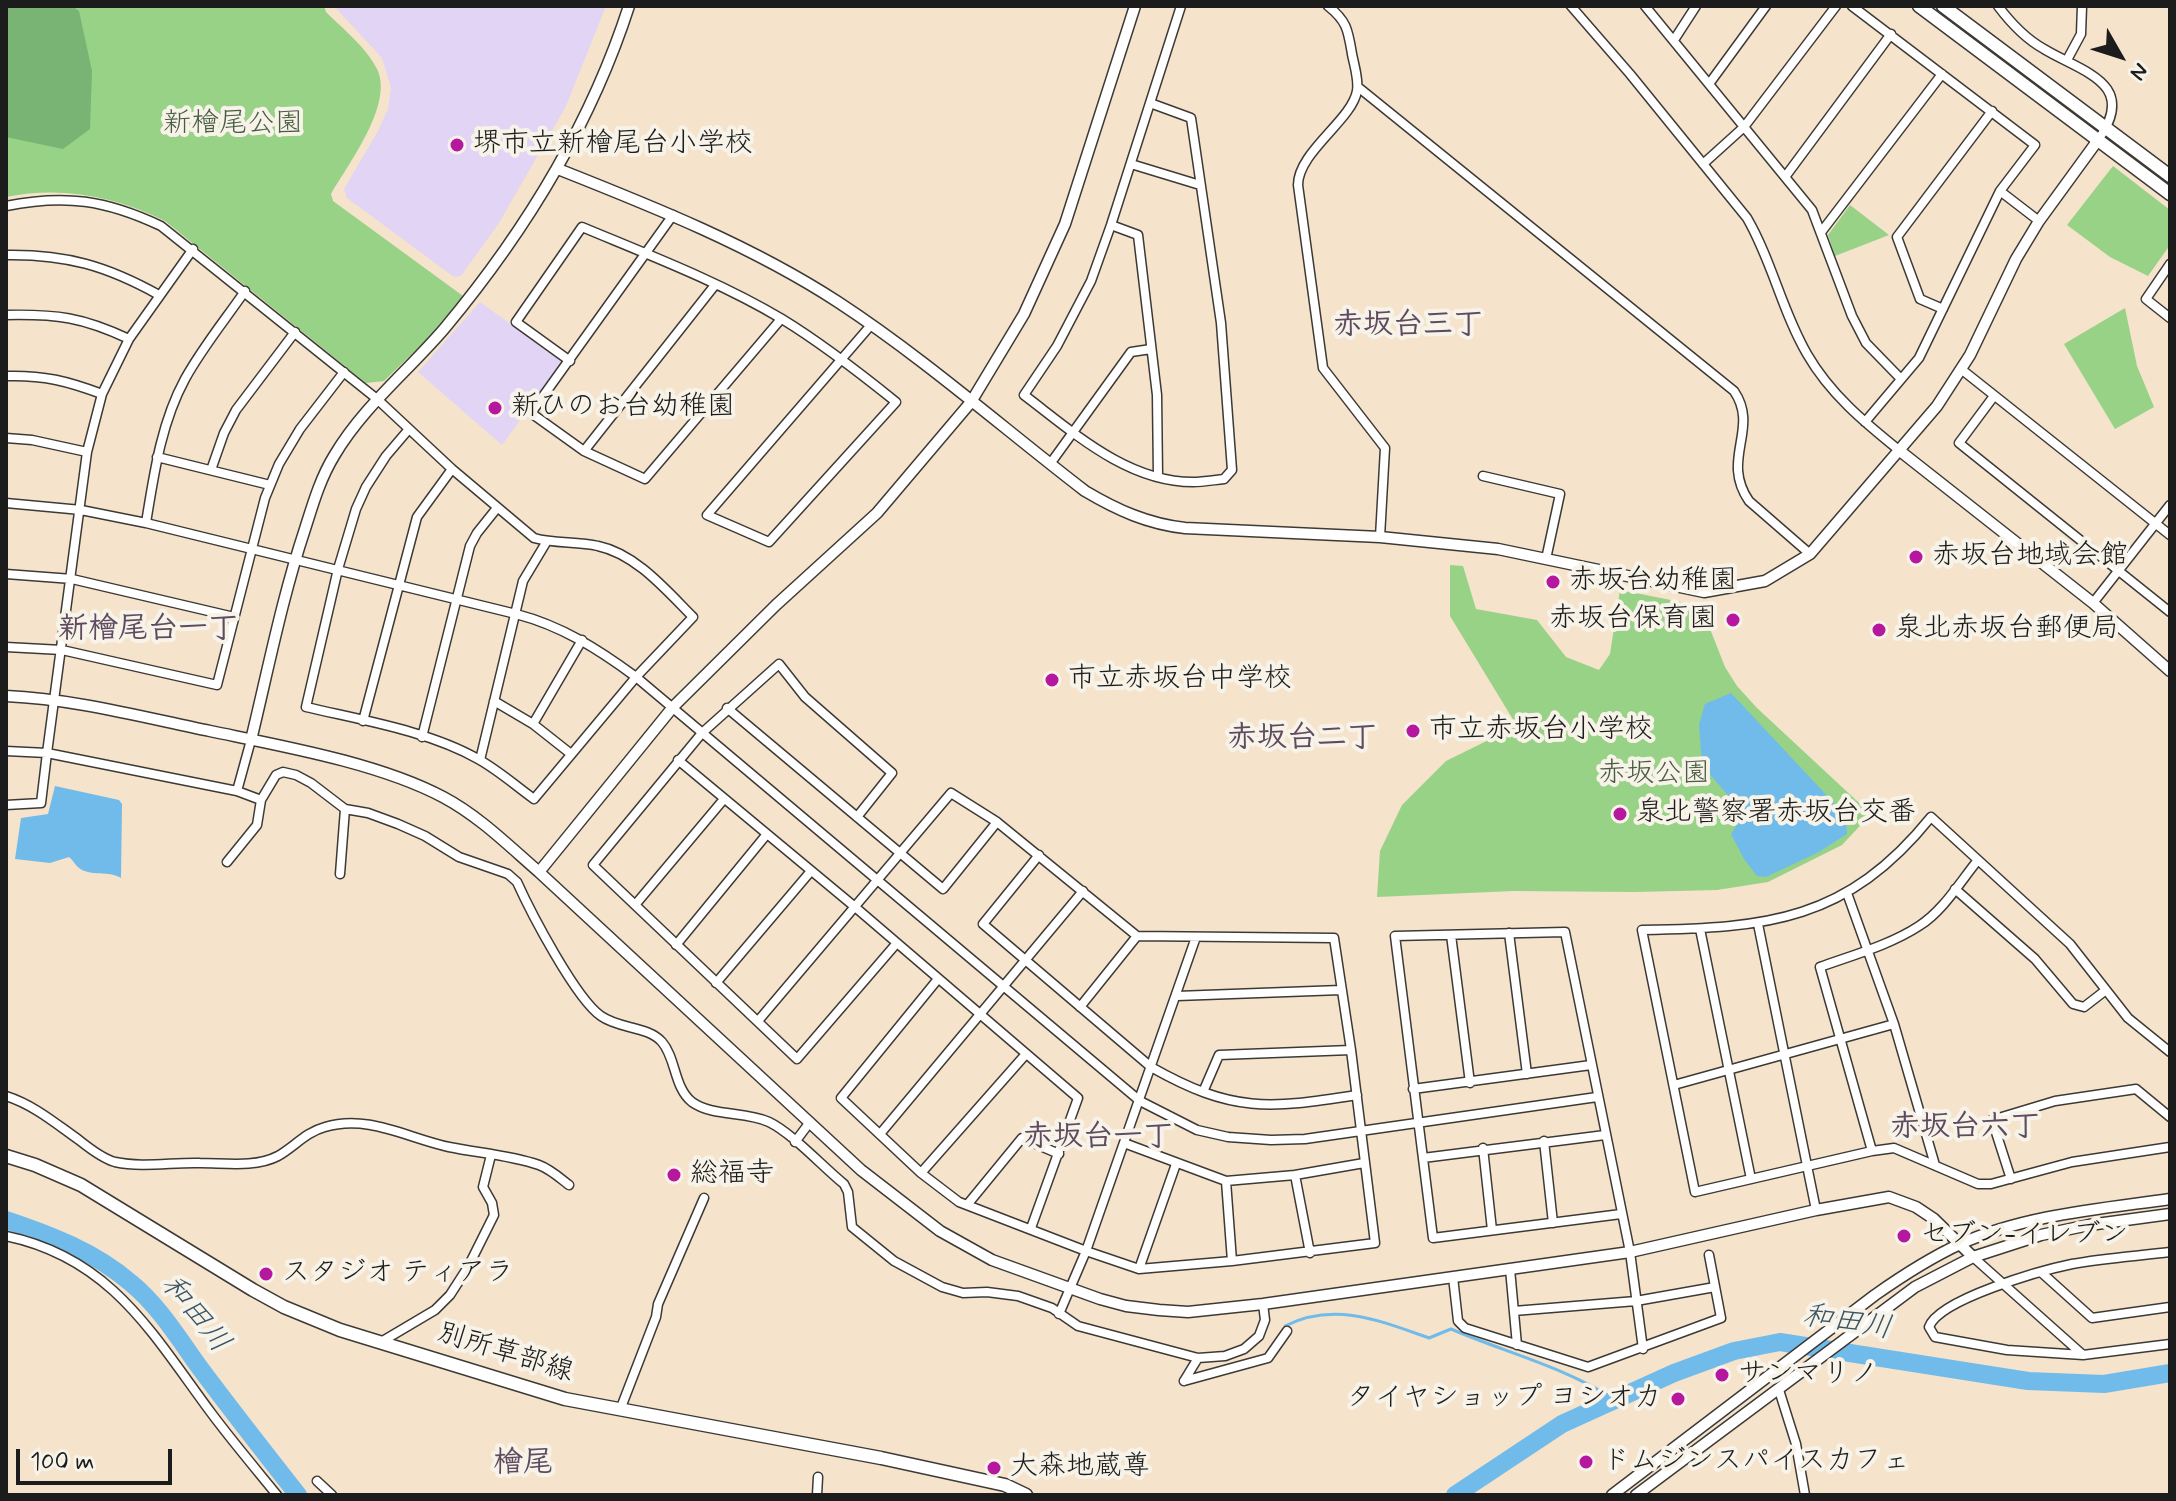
<!DOCTYPE html>
<html>
<head>
<meta charset="utf-8">
<style>
  body { margin:0 }
  #map { position:relative; width:2176px; height:1501px; overflow:hidden; background:#f5e3cc; font-family:Mynerve,sans-serif }
  canvas { display:block }
  .frame { position:absolute; inset:0; border:8px solid #1c1c1c; pointer-events:none }
  .north { position:absolute; left:2080px; top:16px; width:80px; height:80px; -webkit-text-stroke:6px #f7f3e8; paint-order:stroke; rotate:129deg; font-size:22px; font-weight:700; line-height:32px; text-align:center; color:#1c1c1c }
  .north::after { content:''; display:block; margin:auto; width:28px; height:36px; background:#1c1c1c; clip-path:polygon(50% 0,100% 100%,50% 72%,0 100%) }
  .scale { position:absolute; left:16px; top:1449px; width:156px; height:36px; box-sizing:border-box; border:4px solid #1c1c1c; border-top:0; padding-left:10px; font-size:24px; line-height:28px; white-space:nowrap; color:#1c1c1c; -webkit-text-stroke:6px #f7f3e8; paint-order:stroke }
</style>
</head>
<body>
<div id="map">
<canvas width="2176" height="1501"></canvas>
<div class="frame"></div>
<div class="north">N</div>
<div class="scale">100 m</div>
</div>
<script>
const context = document.querySelector('canvas').getContext('2d');
context.lineJoin = 'round';
function fillPath(path, color) { context.fillStyle = color; context.fill(path, 'evenodd'); }
function trace(path, color, width, dash) { context.strokeStyle = color; context.lineWidth = width; context.lineCap = dash ? 'butt' : 'round'; context.setLineDash(dash || []); context.stroke(path); }
function write(font, color, halo, rows, align = 'center') {
  context.font = font + ' Mynerve,"Klee One",sans-serif'; context.lineWidth = 8; context.setLineDash([]); context.textBaseline = 'middle'; context.strokeStyle = halo; context.fillStyle = color; for (const [text, x, y, turn = 0] of rows) {
    context.save(); context.translate(x, y); context.rotate((+turn || 0) * Math.PI / 180); context.textAlign = isNaN(turn) ? turn : align; if (halo) context.strokeText(text, 0, 0); context.fillText(text, 0, 0); context.restore();
  }
}
const built = new Path2D(`
  M334,6H606L566,106L499,223L461,276L454,277L347,198L344,189L378,131L388,109L391,88L382,58Z
  M480,302L560,360L561,364L502,445L418,372Z`);
const green = new Path2D(`
  M6,6H324L326,12C343,29 366,47 377,69C394,104 349,163 331,194L333,201L463,296L427,339L384,381L366,383L165,221C114,196 62,186 6,197Z
  M2113,166L2170,210V245L2148,276L2110,257L2067,225Z
  M1850,205L1889,235L1835,256L1828,235Z
  M2125,308L2137,366L2154,407L2115,429L2064,344Z
  M1450,565L1463,566L1476,609L1537,620L1566,657L1599,670L1610,654L1620,590L1701,606L1725,667L1737,686L1757,708L1871,814L1842,845L1768,882L1717,890L1634,892L1513,891L1377,897L1380,851L1402,805L1446,761L1517,726L1450,616Z`);
const forest = new Path2D(`
  M6,6H72L79,11L92,71L90,129L63,149L6,137Z`);
const water = new Path2D(`
  M1731,693L1846,816L1847,834L1819,852L1766,877L1757,876L1744,859L1731,834L1744,814L1702,765L1699,724L1705,704Z
  M55,786L119,800L122,804L121,878C109,870 91,877 79,868C75,865 73,860 69,857L50,863L15,859L21,818L48,814Z`);
const stream = new Path2D(`
  M1285,1326C1334,1301 1381,1321 1429,1338L1451,1329C1507,1353 1562,1366 1614,1399`);
const river = new Path2D(`
  M6,1220C51,1235 95,1252 131,1283C159,1306 179,1339 200,1368C232,1411 265,1453 298,1495
  M1455,1495L1562,1424L1674,1373L1734,1351L1780,1342L2028,1381L2104,1384L2170,1373`);
const minor = new Path2D(`
  M1328,6C1347,21 1348,30 1352,54C1354,65 1359,79 1357,91C1352,120 1298,152 1298,185L1323,368L1385,448L1380,537
  M1571,6L1630,74L1747,218C1772,261 1782,311 1807,354C1830,394 1864,422 1900,451
  M1645,6L1812,210L1852,316L1866,343L1901,379
  M1852,6L2035,145L2000,191L1919,358L1865,422
  M1998,6C2010,22 2026,39 2044,49C2082,72 2139,83 2098,140
  M1674,40L1696,6
  M2067,60L2081,34L2082,6
  M1709,84L1766,6
  M1358,87L1734,391C1760,429 1720,459 1749,501L1810,554
  M1150,103L1191,118L1221,323L1232,470L1224,479C1214,480 1203,482 1193,482C1127,482 1073,432 1024,395L1057,346L1091,281L1111,225L1181,6
  M1131,164L1200,185
  M1703,164L1744,127L1836,6
  M1785,177L1891,34
  M2000,191L2039,221
  M6,206C65,194 106,200 161,226L377,399L452,469L534,538C555,544 577,541 598,546C636,554 666,590 693,617L636,677L534,799C516,786 498,770 478,759C429,731 361,720 306,707L338,569L356,509L366,487L386,456L409,429
  M673,215L531,413L584,451L715,285
  M1111,225L1138,235L1157,395L1158,476
  M1822,231L1942,74
  M193,249L129,339L102,394L87,452L47,753L237,791L261,800L276,775L283,772L296,775L311,783L345,809L368,813L398,824L425,836L459,857L508,874L517,882C531,913 576,999 601,1016C619,1029 648,1026 662,1042C676,1058 674,1088 692,1102C713,1117 745,1111 769,1122C792,1133 823,1167 844,1184L848,1192L852,1227L894,1261L942,1287L963,1293L987,1292L1018,1296L1052,1308L1078,1326L1198,1358L1225,1356L1244,1349L1259,1336L1265,1320L1263,1304
  M6,255C66,254 107,266 159,295
  M2170,264L2146,299L2170,318
  M1943,309L1920,299L1897,237L1992,111
  M6,315C57,314 82,317 129,339
  M570,361L516,322L582,227C649,255 720,282 782,319C823,344 860,373 896,402L769,542L707,515L871,325
  M1961,369L2170,535
  M6,376C44,375 67,381 102,394
  M1994,396L1959,443L2170,612
  M6,438L32,440L87,452
  M584,451L645,479L781,319
  M157,457L270,485
  M1050,464L1131,352L1151,349
  M211,470L224,433L236,410L295,332
  M1483,476L1560,494L1546,559
  M6,503L81,510L146,523L516,614C562,626 598,649 636,677L1140,1101L1197,1130L1228,1137L1271,1140L1305,1139L1597,1097
  M146,523C154,474 161,423 185,379C202,348 225,320 245,291
  M6,574L72,579L234,617
  M2093,603L2170,505
  M6,647L62,650L217,685L265,498L279,464L300,429L344,372
  M494,701L533,724L571,754
  M727,708L943,889L997,822
  M363,721L417,517L452,469
  M533,724L582,640
  M422,737L470,546L477,533L497,508
  M6,751L47,753L41,803L6,805
  M480,760L523,581L547,541
  M678,760L855,907L1078,1098L1031,1228
  M237,791L251,740
  M857,817L892,773L805,697L779,664L702,733L593,865L797,1059L896,944
  M1039,855L983,924L1151,1067C1232,1113 1269,1109 1357,1095
  M227,862L257,825L261,800
  M340,874L345,809
  M1955,889L2035,959L2073,1004L2084,1007L2106,990
  M1847,893L1894,1024L1935,1165
  M635,905L724,799
  M1758,924L1816,1210
  M1700,929L1751,1179
  M1509,933L1527,1074
  M1451,935L1470,1083
  M676,945L767,834
  M716,983L811,871
  M1177,996L1341,990
  M1080,1007L1137,936
  M758,1021L951,793L997,822L1137,936L1334,938L1351,1050L1375,1243L1232,1261L1139,1269L1086,1251L959,1202L921,1173L841,1098L938,979
  M2170,1052L2128,1018L2070,944L1931,817C1847,921 1768,928 1642,930L1695,1192L1872,1151L1894,1148L1978,1184H1991L2072,1162L2170,1147
  M1674,1085L1894,1024
  M1413,1089L1591,1065
  M1203,1092L1219,1055L1351,1050
  M6,1096C34,1105 55,1123 79,1140C89,1148 103,1159 115,1162C143,1168 173,1162 200,1163C225,1163 255,1168 278,1156C294,1147 306,1132 325,1127C368,1114 407,1138 449,1147C478,1153 510,1155 539,1165C550,1169 560,1178 569,1185
  M880,1134L1083,891
  M1544,1141L1553,1223
  M795,1142L810,1122
  M1124,1143L1226,1181L1295,1175L1364,1163
  M1483,1148L1492,1230
  M1872,1151L1820,967C1853,955 1890,945 1919,926C1943,911 1960,882 1978,860
  M1423,1158L1605,1135
  M921,1173L1026,1054
  M1295,1175L1310,1253
  M2011,1179L1992,1120L2055,1101L2136,1089L2170,1117
  M1226,1181L1232,1261
  M967,1205L1022,1138L1059,1154
  M1621,1214L1433,1238L1395,936L1565,932L1630,1252L1643,1349
  M6,1236C112,1258 153,1335 212,1414C233,1442 255,1468 277,1495
  M1973,1257L2083,1355L2170,1344
  M1139,1269L1176,1164
  M1510,1269L1517,1345
  M2042,1273L2092,1318L2170,1307
  M1453,1277L1458,1321L1465,1328L1588,1367L1721,1318L1709,1255
  M1514,1311L1636,1301L1715,1287
  M1059,1314L1086,1251L1196,937
  M381,1342L435,1310L450,1295L468,1267L494,1215L492,1203L483,1187L491,1155
  M2083,1355L2007,1350L1935,1337L1929,1327C1939,1299 2043,1270 2072,1264C2104,1258 2138,1256 2170,1252
  M1184,1381L1268,1358L1287,1331
  M1184,1381L1198,1358
  M1779,1390L1796,1444L1805,1495
  M620,1410L656,1317L658,1304L704,1198
  M317,1481L332,1495
  M817,1495L818,1477`);
const tertiary = new Path2D(`
  M558,169C654,207 752,246 838,302C925,359 1003,428 1085,491C1117,510 1148,524 1185,528L1380,537L1498,549L1704,592L1765,581L1810,554L1937,406L1970,355L2016,259L2039,221L2098,140
  M1900,451L2093,603L2170,671
  M6,696C75,699 142,717 210,731C282,746 379,763 443,797C479,816 509,846 539,872L861,1170L940,1231L992,1260L1100,1299L1126,1306L1159,1310L1188,1312L1263,1304L1630,1252L1816,1210L1889,1197L1916,1207L1934,1219L1973,1257
  M251,740C268,670 282,598 305,529C313,504 320,479 334,456C363,407 407,372 444,329C525,232 590,127 629,6
  M539,872L673,707L776,605L877,513L971,402L1024,314L1065,224L1135,6
  M1612,1495L1875,1295C1902,1276 1930,1258 1960,1244C2025,1215 2100,1209 2170,1199
  M1636,1495L1915,1287L1973,1257L2041,1235L2089,1225L2170,1214`);
const secondary = new Path2D(`
  M1919,6L2170,194
  M1943,6L2170,176
  M6,1156L35,1165L81,1185L253,1290L284,1307L340,1330L565,1399L881,1458L1005,1485L1026,1495`);
const markers = [
  [457,145,8,"#b5179e"],
  [495,408,8,"#b5179e"],
  [1916,557,8,"#b5179e"],
  [1553,582,8,"#b5179e"],
  [1733,620,8,"#b5179e"],
  [1879,630,8,"#b5179e"],
  [1052,680,8,"#b5179e"],
  [1413,731,8,"#b5179e"],
  [1620,814,8,"#b5179e"],
  [674,1175,8,"#b5179e"],
  [1904,1236,8,"#b5179e"],
  [266,1274,8,"#b5179e"],
  [1722,1375,8,"#b5179e"],
  [1678,1399,8,"#b5179e"],
  [1586,1462,8,"#b5179e"],
  [994,1468,8,"#b5179e"]
];
const parkNames = [
  ["新檜尾公園",233,125],
  ["赤坂公園",1654,775]
];
const poiNames = [
  ["堺市立新檜尾台小学校",473,145],
  ["新ひのお台幼稚園",511,408],
  ["赤坂台地域会館",1932,557],
  ["赤坂台幼稚園",1569,582],
  ["赤坂台保育園",1717,620,"right"],
  ["泉北赤坂台郵便局",1895,630],
  ["市立赤坂台中学校",1068,680],
  ["市立赤坂台小学校",1429,731],
  ["泉北警察署赤坂台交番",1636,814],
  ["総福寺",690,1175],
  ["セブン-イレブン",1920,1236],
  ["スタジオ ティアラ",282,1274],
  ["サンマリノ",1738,1375],
  ["タイヤショップ ヨシオカ",1662,1399,"right"],
  ["ドムジンスパイスカフェ",1602,1462],
  ["大森地蔵尊",1010,1468]
];
const streetNames = [
  ["別所草部線",505,1354,17]
];
const neighbourhoodNames = [
  ["赤坂台三丁",1408,327],
  ["新檜尾台一丁",148,631],
  ["赤坂台二丁",1302,740],
  ["赤坂台六丁",1965,1129],
  ["赤坂台一丁",1098,1139],
  ["檜尾",523,1465]
];
const waterNames = [
  ["和田川",194,1315,51],
  ["和田川",1847,1324,9]
];
fillPath(built, '#e1d4f4');
fillPath(green, '#97d287');
fillPath(forest, '#79b474');
fillPath(water, '#71bbea');
trace(stream, '#71bbea', 3);
trace(river, '#71bbea', 18);
trace(minor, '#3d3a36', 11);
trace(tertiary, '#3d3a36', 13);
trace(secondary, '#3d3a36', 15);
trace(minor, '#fff', 8);
trace(tertiary, '#fff', 10);
trace(secondary, '#fff', 12);
for (const [x, y, r, color] of markers) { const dot = new Path2D(); dot.arc(x, y, r, 0, 2 * Math.PI); context.fillStyle = color; context.fill(dot); trace(dot, '#f7f3e8', 3); }
write('28px', '#475c41', '#f7f3e8', parkNames);
write('28px', '#1c1c1c', '#f7f3e8', poiNames, 'left');
write('28px', '#1c1c1c', '#f7f3e8', streetNames);
write('bold 30px', '#5e4b60', '#f7f3e8', neighbourhoodNames);
write('italic 30px', '#3a5464', '#f7f3e8', waterNames);
</script>
</body>
</html>
